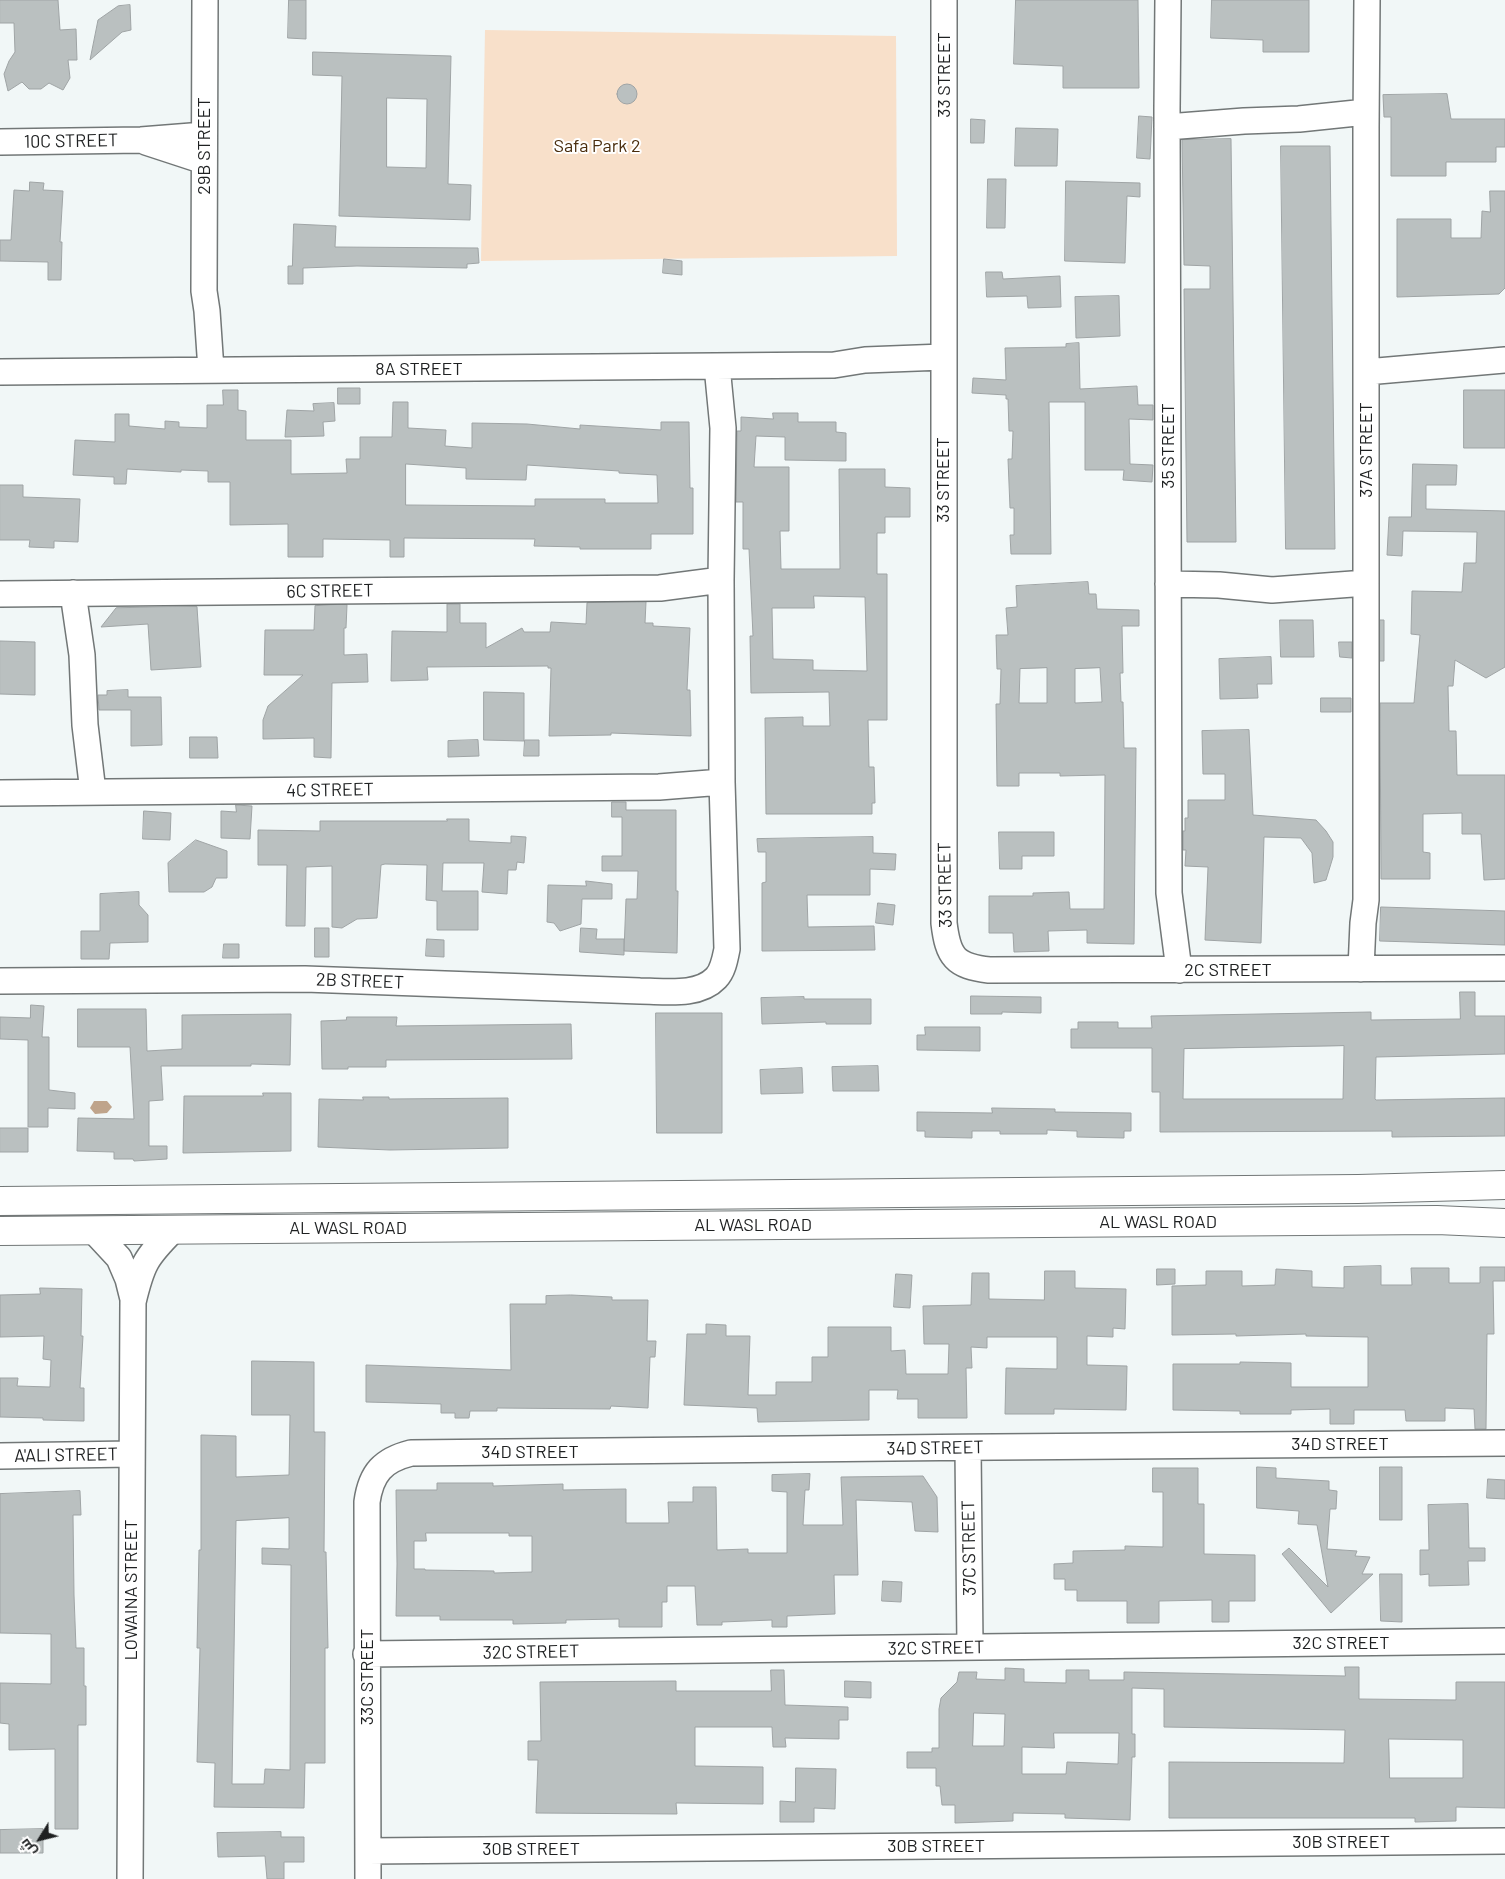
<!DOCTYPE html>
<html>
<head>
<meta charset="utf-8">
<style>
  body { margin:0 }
  #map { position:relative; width:1505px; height:1879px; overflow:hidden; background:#f1f7f7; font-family:Barlow,Cairo,sans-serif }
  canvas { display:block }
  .north { position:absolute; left:15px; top:1814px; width:50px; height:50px; -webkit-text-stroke:4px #fff; paint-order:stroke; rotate:234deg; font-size:14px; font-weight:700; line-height:20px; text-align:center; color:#1e2021 }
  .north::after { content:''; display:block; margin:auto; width:18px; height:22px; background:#1e2021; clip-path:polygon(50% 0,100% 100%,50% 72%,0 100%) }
</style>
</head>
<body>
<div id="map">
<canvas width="1505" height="1879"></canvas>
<div class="north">ش</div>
</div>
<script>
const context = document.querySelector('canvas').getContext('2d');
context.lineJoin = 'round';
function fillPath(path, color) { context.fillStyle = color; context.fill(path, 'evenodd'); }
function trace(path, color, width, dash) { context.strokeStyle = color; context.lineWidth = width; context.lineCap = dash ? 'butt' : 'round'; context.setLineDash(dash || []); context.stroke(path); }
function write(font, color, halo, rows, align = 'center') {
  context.font = font + ' Barlow,sans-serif'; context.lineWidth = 4; context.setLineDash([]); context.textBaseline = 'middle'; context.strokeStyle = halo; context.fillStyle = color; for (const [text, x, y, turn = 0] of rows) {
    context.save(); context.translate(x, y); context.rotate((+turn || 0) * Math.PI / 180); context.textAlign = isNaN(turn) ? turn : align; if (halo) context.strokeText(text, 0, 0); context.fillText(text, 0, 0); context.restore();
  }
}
const green = new Path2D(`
  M485,30L896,36L897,256L481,261Z`);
const water = new Path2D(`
  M94,1101H107L112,1107L107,1113L95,1114L90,1108Z`);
const building = new Path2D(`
  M0,0H58L60,30L76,29L77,60H68L70,78L63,90L49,83L41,89H29L22,82L8,91L4,74L9,61L15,52L14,23H0Z
  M289,0H306V39L288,38Z
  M1016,0H1138L1139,88H1063V66L1014,64Z
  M1212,0H1309V52H1263V40L1211,38Z
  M130,5L131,30L122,32L90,60L98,20L118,6Z
  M313,52L451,56L448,184L471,185L470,220L339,216L342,76L313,75ZM387,98L427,99L426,168L387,167Z
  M617 94a10 10 0 1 1 20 0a10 10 0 1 1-20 0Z
  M1447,94L1451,119H1505V147H1496V162H1446V176H1391V117H1384L1383,95Z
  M1139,116L1152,117L1150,159L1137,158Z
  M971,119L985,120L984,143H971Z
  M1016,128L1058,129L1057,166H1015Z
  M1231,139L1236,542H1187L1184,289H1210V266L1184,265L1182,140Z
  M1281,146H1330L1335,549H1286Z
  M988,179H1006L1005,228H987Z
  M1066,181L1140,183V197L1127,196L1125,263L1065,261Z
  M30,182L44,183L43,190L63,191L60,242H62L61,280H48V262L0,261V240H11L14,190L29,191Z
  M1490,191H1505V288L1499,294L1397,297V219H1451V238H1481L1482,211L1490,212Z
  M294,224L336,226L335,247L478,248L479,263L467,264V268L357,266L303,268V284H288V266H292Z
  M664,259L682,261V275L663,273Z
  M986,272H1002L1003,279L1060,276L1061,307L1028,308L1027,296L987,297Z
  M1119,296L1120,336L1076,338L1075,297Z
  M1079,343L1080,389L1137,386L1138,405H1153V420L1129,419L1130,464L1153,465L1152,482L1123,480L1124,470H1085V402H1049L1051,554H1011L1010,535H1014V508H1010L1008,459H1012L1013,431H1009L1008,399H1006V395L972,393L973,378L1006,380L1005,348L1066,347V344Z
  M338,388H360V404H338Z
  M223,390H238V410L246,411V440H291V474L347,473L346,459H360V437H392L393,402H408V428L446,430L445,446L472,448V423L527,424L580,429V425L661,430V422H689L690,488H693V534H651V549H580V547L534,546L535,539L404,538V557H390V540L323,539V557H288V524L230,525V482H208V471L181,470V472L127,469L126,484H114V477L73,475L75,440L115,442V414H129V426L165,429V421L179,422V427L207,428V405H223ZM406,464L466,468V479L526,480L527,465L619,471V473L657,475L658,503H605V499H535V506L406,505Z
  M1464,390H1505V448H1464Z
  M334,403L335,421L323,422L324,436L285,437L287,410L314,411L313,404Z
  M773,413H798V422H836V432L846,433V461L785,460V437L756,436L754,467H789V531H780L781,569H840L839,469H885V487L910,488V517H885V533H877V574H887V720H868L869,767H874L875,803H872V814H766L765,718L803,717V726H830L829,692L751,693L750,636H753L749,549H743V502H736L737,431H741V417L773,419ZM814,596L865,597L867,671L813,670V660L773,659L772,608H814Z
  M1413,464L1457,465L1456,485H1426V509L1505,511V667L1486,678L1455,660L1453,686H1448L1449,731H1456L1457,775H1505V879L1484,880L1481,834H1462V813L1423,814V852L1430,853V879H1381L1380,703H1414L1420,635L1411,634L1412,591L1462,592L1464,563H1476L1477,532L1403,531L1402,556L1387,555L1389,517H1411Z
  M0,485H23V497L80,499L78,542L54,541V548L29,547L30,540H0Z
  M1088,582L1089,594H1096L1097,609L1139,610V626H1122L1123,673H1120L1121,702H1123L1124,748H1136L1134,944L1087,943V930L1048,931L1049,951L1014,952L1013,933H989V896H1033V893L1069,892L1070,909H1104L1105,775L1060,776V773H1019V786H997L996,704H1000L1001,669H997L996,635H1008L1006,608L1017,607L1016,586ZM1047,668V703H1019L1020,669ZM1100,668L1102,702L1075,703V669Z
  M646,602L645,623H653V626L690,628L687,690H690L691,736L611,733V735L549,736L551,668H548V666L427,667L428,680L391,681L392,631L447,632V604H460V623H486V648L522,628L524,632H550L551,622L586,624L587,603Z
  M347,605L346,628H344V655L367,654L368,682L332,683L331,758L314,757V738L263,739V720L268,706L303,675H264L265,630H314L315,606Z
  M197,607L201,667L151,670L148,624L101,627L116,608Z
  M1280,620H1313L1314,657H1281Z
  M1380,620H1384V661H1380Z
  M0,641L35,642V695L0,694Z
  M1339,642H1352V658L1340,657Z
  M1271,657L1272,684H1257L1258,698L1220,699L1219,659Z
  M128,690V697H161L162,745L131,746V710H99L98,695H107V691Z
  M484,692L524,693V741L484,740Z
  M1321,698H1351V712H1321Z
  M1249,730L1253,815L1316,820L1326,831L1333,842V857L1326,880L1314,883L1312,853L1301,838L1264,837L1261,943L1205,940L1208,867L1185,866L1186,850H1183V831H1185V818H1188V800H1225V774H1203L1202,731Z
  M190,737H217L218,758H190Z
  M478,740L479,756L448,757V741Z
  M525,740H539V756H524Z
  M612,802H626V810H676V891H678L677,953L624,951L626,899H637L638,871H602V856H622V817H612Z
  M236,805L252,806L250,839L221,838V811L236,812Z
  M144,811L171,813L170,840L143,839Z
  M447,819H469V841L511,843V836L526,837L524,863L517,862L516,870H508L507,894L482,892L484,863H443L442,891H478V930H437V901L426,900L427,865L385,864L381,865L377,918L357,919L342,928L332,927V866L306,867L305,926H286L287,865H258V830L320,831V821H447Z
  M999,832H1054V856H1022V869H1000Z
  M873,837V853L896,854L895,870L870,869V895H807L808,927L874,926L875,950L762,951V883L766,882V852H758L757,839Z
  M196,840L227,851V878H216L212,887L204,892H169L168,863Z
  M586,881L612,884V899H582L581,924L560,931L554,923L547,922L548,885L586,886Z
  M139,892V905L148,915V942L110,943L109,959H81V931H100V894Z
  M878,903L895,905L893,925L876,923Z
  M1381,907L1505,911V945L1380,941Z
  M315,928H329V957H315Z
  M581,928L597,929L596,939H624V955L580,952Z
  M427,939L444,940V957L426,956Z
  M224,944H239V958H223Z
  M1460,992H1475V1016H1505V1054L1376,1057L1375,1099L1376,1100L1505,1098V1136L1392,1137V1131L1160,1132V1092H1152V1048H1071V1029H1078V1022H1118V1028H1152L1151,1016L1371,1012V1020L1460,1019ZM1344,1046L1343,1099H1183L1184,1049Z
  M971,996L1041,997V1013L1002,1012V1014H971Z
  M804,997V999H871V1024H826V1022L762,1024L761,998Z
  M31,1005L44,1006L42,1037H49V1090L75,1093V1109L48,1108V1127H28V1040L0,1039V1017L30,1018Z
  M78,1009H146L147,1051L182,1049V1015L291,1014L290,1065L251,1064V1066H161L163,1100L149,1101V1146H167V1159L134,1161L133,1159H114V1152L77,1151L78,1118L134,1119L130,1047H78Z
  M656,1013H722V1133H657Z
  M347,1017H397L396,1026L571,1024L572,1059L386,1060V1067H348V1069H322L321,1021L346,1020Z
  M925,1027H980V1051L917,1050V1035H925Z
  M878,1066L879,1091H833L832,1067Z
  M802,1068L803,1093L761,1094L760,1070Z
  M263,1093H291V1151L183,1153L184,1096H263Z
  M363,1097H389V1099L508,1098V1148L390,1150L318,1147L319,1099L363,1100Z
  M992,1108L1055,1109V1112L1131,1113V1131H1124V1138L1077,1137V1131L1047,1130V1134H1000V1131H972V1138L925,1137V1131H917V1112L992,1113Z
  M0,1128H28V1152H0Z
  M1381,1266V1285H1412L1411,1268H1449V1283H1480V1267H1505V1281H1493L1494,1334H1487L1486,1429H1475L1474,1409L1445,1408V1421H1406L1405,1410H1354V1424H1330V1409L1291,1410V1414H1240V1411L1173,1410V1364H1240V1362L1291,1363V1387H1368V1337L1306,1336V1334L1236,1336V1334L1172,1335V1286L1206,1285V1271H1242V1286L1275,1285L1276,1269L1312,1271V1287L1344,1288V1267Z
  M1157,1269H1175V1284L1157,1285Z
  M1045,1271H1075V1288L1126,1289L1125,1329L1113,1328V1337L1087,1336V1365L1127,1366L1126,1410L1054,1409V1414H1005L1006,1368L1057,1369V1337H987V1348L971,1347L972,1368H966L967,1418H918V1399H897L898,1390H869V1420L758,1422L757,1408L684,1405L687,1334H706V1324L726,1325V1336H750L748,1395H776V1382H812V1357H828V1327H891V1351L905,1350L906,1374H948L949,1344H924L923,1306L971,1305L972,1273H989V1299L1044,1300Z
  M896,1274L912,1275L910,1308L894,1307Z
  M40,1288L82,1289L81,1336H83L80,1388H84V1421L43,1420V1418L0,1417V1378H18L17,1386L50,1387L51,1360L43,1359L44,1336L0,1337V1295L40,1294Z
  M571,1295L612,1297V1300H648L647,1341H656L655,1357H650L648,1408L611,1406L610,1409L497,1408V1411H470L469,1418H455V1413H441V1404L366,1402V1365L511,1370L510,1304H546V1296Z
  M252,1361L314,1362V1432H325L324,1552H326L328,1648H325V1763H305L304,1808L214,1807L215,1763L197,1762L200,1648H197L199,1550H201V1435L236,1436V1477L289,1475L290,1415H252ZM289,1518V1549L262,1548V1564L291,1565L290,1770L265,1769L264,1784H232L236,1521Z
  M1257,1467L1276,1468V1478L1329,1481V1490L1337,1491L1336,1509H1330L1327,1549L1357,1551L1355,1556L1370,1557L1362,1574H1373L1331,1613L1282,1554L1289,1548L1328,1587L1317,1525L1298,1524L1299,1511L1257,1508Z
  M1380,1467H1402V1520H1380Z
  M1153,1468H1198V1504H1204V1554L1255,1555V1601H1229V1622H1212V1600L1159,1601V1623H1127V1601H1077V1590H1065V1579H1054V1564L1073,1563V1551L1125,1550V1546L1163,1547V1492H1153Z
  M810,1474L809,1490H805L803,1525H843L841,1477L923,1476L937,1497L938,1532L915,1531L912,1502L856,1500L858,1575H834L835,1614L787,1616V1627H772V1620L722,1622V1625H697L695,1586H667V1602H662V1627H619V1619L566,1620V1623L513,1624V1620H440V1616H396L397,1564L396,1490H437V1483H493V1486L563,1484V1490L626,1489V1523H669L668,1502H693V1487H716L717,1550L748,1549V1553H787V1492L772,1491V1475ZM426,1533H509V1536H532V1572L494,1573V1571L425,1570V1569H414V1541H426Z
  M1488,1479L1505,1480V1499L1487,1498Z
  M80,1491L81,1515H73L74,1595L76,1648H84V1686H86V1725H78V1829H55V1749L9,1750V1724L0,1723V1683L51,1684V1634L0,1633V1494Z
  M1468,1504L1469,1548H1485V1561H1468L1469,1585L1429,1586V1574L1420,1575V1550H1429L1428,1505Z
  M1380,1574H1402V1622L1381,1621Z
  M883,1581L902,1582L901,1602L882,1601Z
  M1345,1667H1359V1699L1456,1700V1682H1505V1808L1456,1807V1821L1415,1822V1818H1169V1762L1344,1763L1345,1730L1164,1727V1689L1132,1688V1734H1135V1757H1132L1130,1820L1065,1818V1814L1013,1813V1821L955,1823V1805H942L940,1786H936V1768H907V1752H932V1748H939V1709L941,1698L957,1682L959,1672H977L976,1679L1005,1680V1668L1024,1669V1682L1066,1683V1670H1089V1680H1124V1672L1345,1676ZM974,1713L1005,1714L1004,1746H973ZM1054,1733H1119L1118,1764L1067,1762L1066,1774H1022V1747L1054,1748ZM1389,1739L1463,1740V1778H1390Z
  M771,1670H784L785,1705L848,1707V1720H839V1739L785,1738L786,1747H773L772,1727H695V1766L763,1767V1804L676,1803L677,1814L536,1813L538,1760H528V1741H541L540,1682L676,1681V1691H771Z
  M845,1681L871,1682V1698L845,1697Z
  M796,1768L836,1769L835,1809L814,1808V1822H780V1801L795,1802Z
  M43,1829V1853H0V1830Z
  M281,1832V1837H304V1862H284V1879H267L265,1856L218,1857L217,1833Z`);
const minor = new Path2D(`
  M205,0L204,291L207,311L211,370
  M944,0V923C948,957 955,966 989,970L1505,968
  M1168,0L1167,109L1169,893L1179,970
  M1167,127L1244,121L1299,119L1366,112
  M0,142L141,140L204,135
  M146,142L204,161
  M0,372L834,365L865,360L943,357
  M1366,372L1505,360
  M1168,584L1219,585L1272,590L1366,583
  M73,593L82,655L85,725L93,792
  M0,594L660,588L721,580
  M0,793L659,787L722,782
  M1361,969L1363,923L1366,900V128L1367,0
  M0,981L305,979L640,991C664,991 698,997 716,978C723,971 725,959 727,949L722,782L721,580L723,428L717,366
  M93,1230L119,1258L128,1279L133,1299
  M968,1448L970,1647
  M0,1456L132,1454
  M366,1654L1505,1641
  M368,1851L1505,1841
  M130,1879L133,1302C142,1264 146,1257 173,1230
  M368,1879L367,1502C371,1473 383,1460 411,1453C776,1450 1140,1444 1505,1443`);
const major = new Path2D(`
  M0,1201L1358,1189L1505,1185
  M0,1231L1437,1220L1505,1223`);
const streetNames = [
  ["33 STREET",944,75,-90],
  ["10C STREET",71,141,-1],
  ["29B STREET",204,146,-90],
  ["8A STREET",419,369],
  ["35 STREET",1168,446,-90],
  ["37A STREET",1366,450,-90],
  ["33 STREET",943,480,-90],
  ["6C STREET",330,591,-1],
  ["4C STREET",330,790,-1],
  ["33 STREET",945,885,-91],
  ["2C STREET",1228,970],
  ["2B STREET",360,981,2],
  ["AL WASL ROAD",1158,1222],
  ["AL WASL ROAD",753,1225],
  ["AL WASL ROAD",348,1228],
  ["34D STREET",1340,1444],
  ["34D STREET",935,1448,-1],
  ["34D STREET",530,1452],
  ["A'ALI STREET",66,1455,-1],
  ["37C STREET",969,1548,-91],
  ["LOWAINA STREET",131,1590,-90],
  ["32C STREET",1341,1643],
  ["32C STREET",936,1648,-1],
  ["32C STREET",531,1652,-1],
  ["33C STREET",367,1677,-90],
  ["30B STREET",1341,1842],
  ["30B STREET",936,1846],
  ["30B STREET",531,1849]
];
const parkNames = [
  ["Safa Park 2",597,146]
];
fillPath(green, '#f8e0ca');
fillPath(water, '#bfa48b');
fillPath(building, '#bac0c0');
trace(building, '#9fa4a5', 1);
trace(minor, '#727777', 28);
trace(major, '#727777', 30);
trace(minor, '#fff', 25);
trace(major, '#fff', 28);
write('18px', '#1e2021', '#fff', streetNames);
write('18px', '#4a2d0d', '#fff', parkNames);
</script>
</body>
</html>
